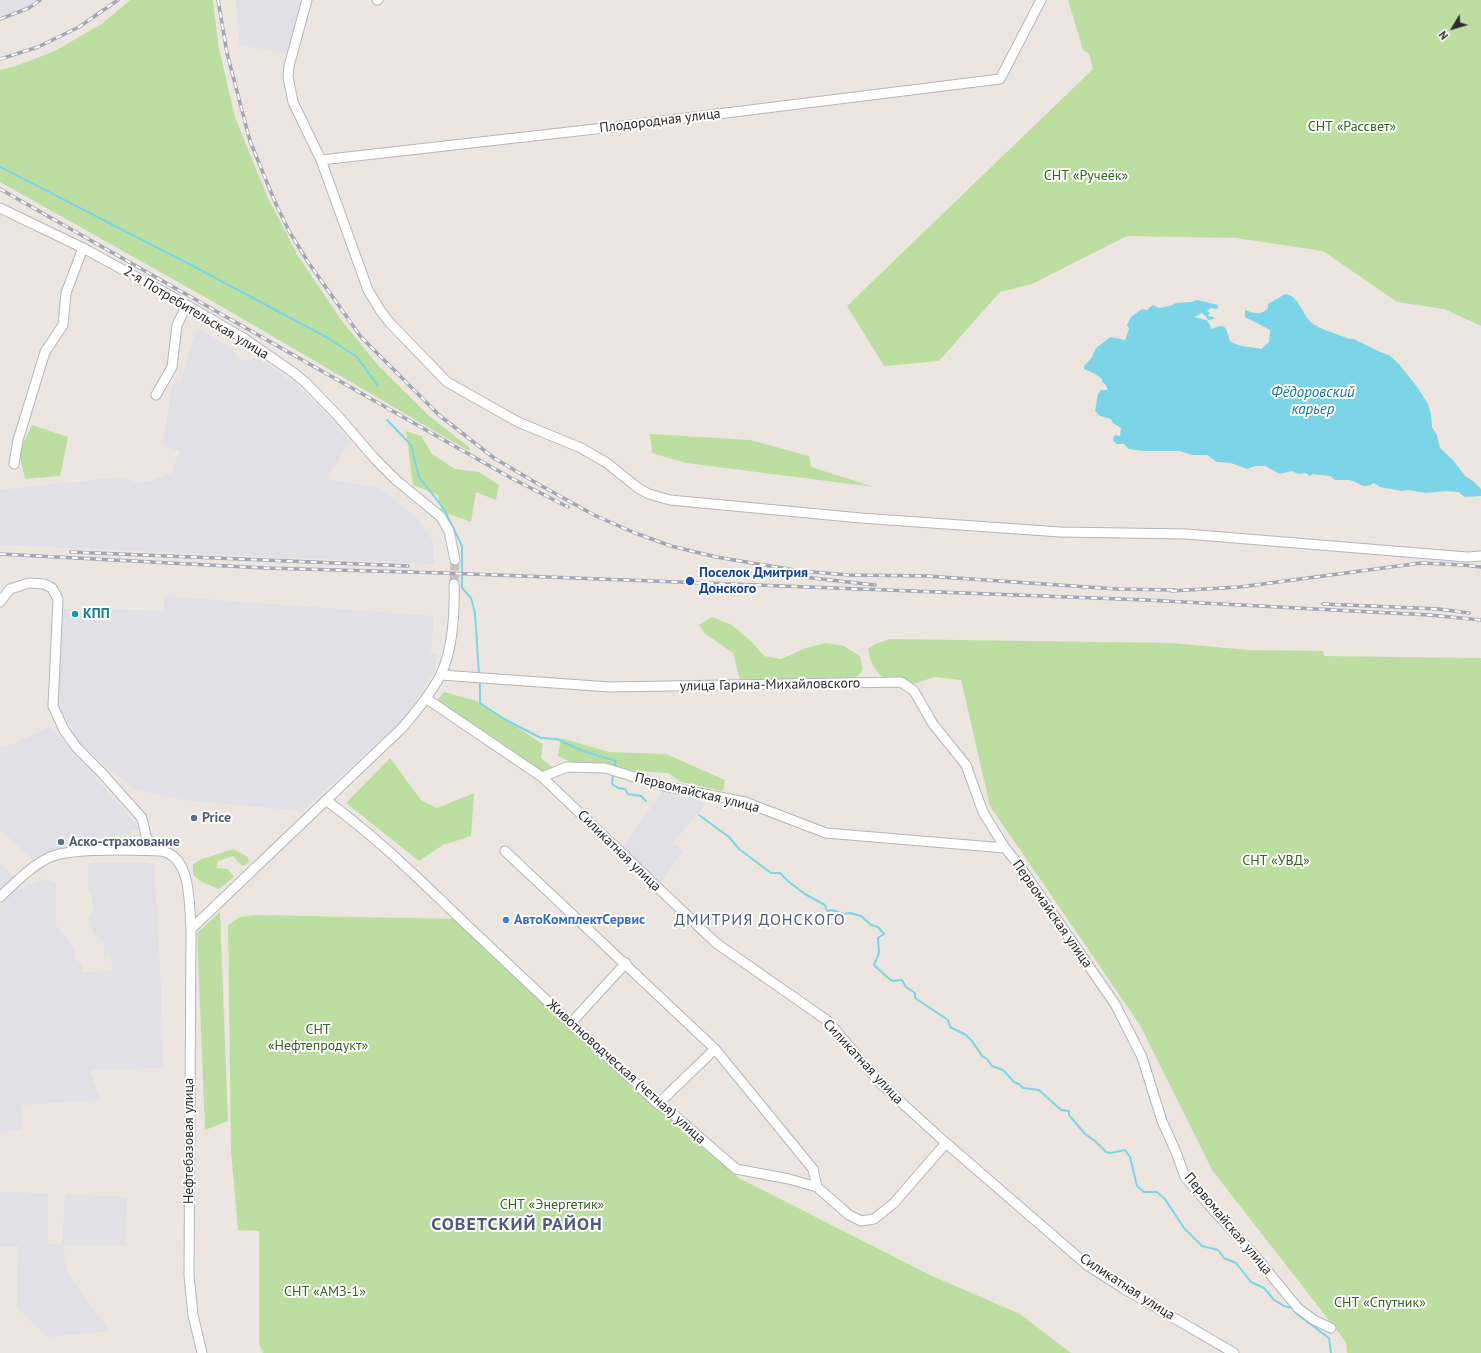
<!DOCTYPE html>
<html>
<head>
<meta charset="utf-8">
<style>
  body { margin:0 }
  #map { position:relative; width:1481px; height:1353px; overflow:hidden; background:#ede6e0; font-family:"PT Sans",sans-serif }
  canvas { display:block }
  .north { position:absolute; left:1433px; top:8px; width:40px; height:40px; -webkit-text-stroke:3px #fff; paint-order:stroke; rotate:232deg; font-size:11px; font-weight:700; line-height:16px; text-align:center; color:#2c2c2c }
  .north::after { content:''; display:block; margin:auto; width:14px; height:18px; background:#2c2c2c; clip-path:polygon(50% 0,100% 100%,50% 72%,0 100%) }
</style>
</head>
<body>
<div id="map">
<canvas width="1481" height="1353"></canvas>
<div class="north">N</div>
</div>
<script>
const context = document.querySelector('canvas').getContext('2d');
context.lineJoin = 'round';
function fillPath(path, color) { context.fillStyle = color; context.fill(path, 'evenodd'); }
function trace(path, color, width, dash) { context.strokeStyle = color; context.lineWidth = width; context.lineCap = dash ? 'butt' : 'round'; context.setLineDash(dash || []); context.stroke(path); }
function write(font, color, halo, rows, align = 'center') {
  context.font = font + ' "PT Sans",sans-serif'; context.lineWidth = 4; context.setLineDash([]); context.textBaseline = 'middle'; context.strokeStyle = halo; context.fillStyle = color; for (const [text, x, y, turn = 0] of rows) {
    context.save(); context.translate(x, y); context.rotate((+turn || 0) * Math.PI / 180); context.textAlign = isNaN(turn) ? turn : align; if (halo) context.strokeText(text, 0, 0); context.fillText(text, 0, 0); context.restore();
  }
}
const industrial = new Path2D(`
  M0,0H39L32,5L0,18Z
  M236,0H303L290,54L239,45Z
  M197,327L235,351V356L243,361L257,357L301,388L323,410L350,442L326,479L378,487L417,518L433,541L434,564L0,545V490L120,477L140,483L151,481L173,472L174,465L180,451L163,446L172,385L181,382Z
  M164,596L434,616L431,653L437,655L435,669L406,717L302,811L183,800L134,789L79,743L56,701L58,609L154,610L164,612Z
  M51,726L140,829L32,859L0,830V748L16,743Z
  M664,789L697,795L705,805L673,843L683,851L660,884L623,847Z
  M0,863L14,877L0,890Z
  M88,863H154L161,986L163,1068L90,1070L100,1100L22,1105V1129L0,1132V907L13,891L45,879L56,882V925L75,949V957L82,966V972L112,971L111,955L104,956V942L93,933V927H89V919L93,910L92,897L88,888Z
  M0,1192L48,1193V1244L62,1245L65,1194L127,1197L125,1246L63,1245L69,1276L110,1331L48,1337L17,1308L18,1246L0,1247Z`);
const green = new Path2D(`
  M130,0H213L219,49L235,117L267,196L298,256L342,321L377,364L428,415L470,448L469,451L212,301L0,182V70L16,66L55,51L103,23Z
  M1068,0H1481V326L1444,309L1397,302L1323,251L1236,238L1127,236L1032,284L1000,292L939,361L884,366L847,306L1093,69L1089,54L1083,50Z
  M32,425L68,437L60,476L25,479L19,452Z
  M406,431L421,436L432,454L455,469L479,472L499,485L496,500L476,492L471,522L441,511L438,495L413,485Z
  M650,434L750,440L809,456L811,467L874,487L686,463L652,453Z
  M712,617L732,625L752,642L764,656L781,659L806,648L826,643L844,646L860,656L863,670L858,676L853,679L740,680L733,653L704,633L699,625Z
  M890,639L1172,643L1249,650L1323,651L1324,656L1481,658V1353H1347L1346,1342L1212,1170L1140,1025L990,806L961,680L935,677L913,684L898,678H883C874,669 870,662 868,649L875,644Z
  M444,692L476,701L543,744L541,758L553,768L541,772L436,702Z
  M561,738L609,752L666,754L725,780L723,791L681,782L668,773L637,771L568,761L558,756Z
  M390,758L421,800L437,808L474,793L471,836L443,845L419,861L346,803Z
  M233,849L248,857L249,863L242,866L233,856L218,861L217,868L228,869L234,877L219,889L202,882L193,875V864L202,859Z
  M220,912L228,1121L205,1130L197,933Z
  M256,915L462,919L739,1178L930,1275L1020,1314L1071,1353H263L259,1344V1231L238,1230L231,1151L228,925L240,917Z`);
const water = new Path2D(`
  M1285,294C1299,295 1302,315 1312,323C1319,329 1340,335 1350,339H1354L1380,352L1389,355L1399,364L1418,388L1428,404L1431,414L1432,427L1437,435L1440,448L1453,460L1465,476L1473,481L1481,489V496L1465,497L1458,492L1446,491L1425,493L1409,490L1402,491L1380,487L1374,483C1361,491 1361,482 1349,480C1345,480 1340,480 1335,480L1330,476L1313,474L1310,476L1306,473L1298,474L1292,471L1280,474L1265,466H1255L1247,469L1231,463L1217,462L1207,455H1192L1180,451H1144L1129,449L1124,444H1117L1113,441L1114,436L1116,435L1120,436L1121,428L1113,423L1111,419L1100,416L1095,411L1098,394L1101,390H1108L1105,384L1102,382V379L1095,374L1084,369V366L1092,357L1096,348L1109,338L1111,337L1125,340L1129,329L1127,325L1131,317L1142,309L1147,310L1153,305L1159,308L1170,306L1176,303L1191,302L1197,300L1218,305V309L1211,308L1207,311L1210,313L1208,316L1214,317V319L1208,320L1206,316L1202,313L1194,317L1207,320L1212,329C1226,322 1226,328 1230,341C1240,348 1249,346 1261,349L1269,342L1270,330L1245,317V310C1254,313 1261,316 1268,308V304Z`);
const stream = new Path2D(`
  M0,167L193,266L328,338L357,357L378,386
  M387,420L411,445L419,477L444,509L462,546V588L471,598L475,613L479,675
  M480,681V703L506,720L541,738L557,739L583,751L616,761L614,768
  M613,774L612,784L618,788L625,789L628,794L641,796L646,801
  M699,815L729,837L739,849L771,873H780L789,882L805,894L825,905L827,911L832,910L844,914L850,913L861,916L871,925L878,927L884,934L878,938L879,953L874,965L886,976L892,981L902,980L906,987L915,993V998L948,1020L950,1027L966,1035L972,1041L982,1056L987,1059L992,1066L1003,1070L1014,1082L1019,1084L1023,1088L1039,1090L1061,1110L1069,1111V1115L1085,1134L1095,1141L1106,1152L1111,1153L1125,1150L1130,1157L1137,1186L1144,1192H1157L1165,1199L1184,1228L1202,1246L1218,1250L1224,1258L1236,1263L1251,1282L1264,1288L1274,1300L1284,1306L1292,1308L1297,1314L1329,1338L1331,1353`);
const minorTunnel = new Path2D(`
  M454,584L455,560`);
const minor = new Path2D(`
  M307,0L289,66L288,77L293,102L321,160L368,290L380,310L390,323L447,382L518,422L581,448L607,463L638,488L649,494L670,500L861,518L1060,532L1186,534L1467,557L1481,556
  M377,0H378
  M321,160L613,127L1000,79L1041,0
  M0,208L83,248L171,296L245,339L294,373L306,383L338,416L375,459L396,480L441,517L449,531L455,560
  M156,395L172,367L177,325L187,305
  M14,464L18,440L45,352L63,325L66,293L83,248
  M0,602L10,589L29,583L44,584L52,588L58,599L53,706L64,730L77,748L101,772L142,818L146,836L155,851
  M441,675L610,687L901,682L914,691L933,724L966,765L983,812L1005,848
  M427,699L542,777L716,943L828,1021L881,1084L946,1143L1087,1265L1126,1290L1234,1353
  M542,777L567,767L605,768L664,786L745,802L826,833L1005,848L1019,865L1115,1004L1142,1057L1162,1121L1176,1152L1185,1177L1208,1204L1251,1251L1298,1308L1314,1320L1331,1328
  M327,801C378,838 424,884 470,928C532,987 595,1046 658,1104L674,1115L736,1169L789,1179L817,1187L849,1215L861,1221L874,1219L894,1203L946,1143
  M505,851L715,1049L813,1169L817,1187
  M0,897C15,883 30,867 48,858C69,847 135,850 161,851C192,856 189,905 191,929L189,1276L193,1315L202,1353
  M191,929L402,728C416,712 430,695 440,676C453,651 455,611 454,584
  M570,1024L626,963
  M658,1104L715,1049`);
const rail = new Path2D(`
  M218,0L227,53L250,141L275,202L289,231L308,262L361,337L439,415L494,458L538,484L596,516L635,533L671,546L716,557L801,571L849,575L927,576L1117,589L1175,590
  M0,19L29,8L40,0
  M0,59L38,47L79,27L118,0
  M0,189L511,478L568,507
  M71,552L408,566
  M0,554L265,568L444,573L1146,600L1429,615L1481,620
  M803,577L875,585
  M1171,591L1240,587L1421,563L1463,565L1481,567
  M1323,604L1439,609L1469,613`);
const markers = [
  [690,581,5,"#1a4fb4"],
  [75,614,4,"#0f9aa8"],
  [194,818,4,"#5c6f8a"],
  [61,842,4,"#5c6f8a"],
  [506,920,4,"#3f7fe0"]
];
const streetNames = [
  ["Плодородная улица",660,121,-7],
  ["2-я Потребительская улица",196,313,31],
  ["улица Гарина-Михайловского",770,685,-1],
  ["Первомайская улица",697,793,14],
  ["Силикатная улица",619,851,44],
  ["Первомайская улица",1052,914,55],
  ["Силикатная улица",863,1062,47],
  ["Животноводческая (четная) улица",626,1072,42],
  ["Нефтебазовая улица",189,1141,-90],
  ["Первомайская улица",1228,1224,50],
  ["Силикатная улица",1127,1287,33]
];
const parkNames = [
  ["СНТ «Рассвет»",1352,127],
  ["СНТ «Ручеёк»",1086,176],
  ["СНТ «УВД»",1276,861],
  ["СНТ",318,1030],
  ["«Нефтепродукт»",318,1046],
  ["СНТ «Энергетик»",552,1205],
  ["СНТ «АМЗ-1»",325,1292],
  ["СНТ «Спутник»",1380,1303]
];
const transitNames = [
  ["Поселок Дмитрия",699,573],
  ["Донского",699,589]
];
const cultureNames = [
  ["КПП",83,614]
];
const serviceNames = [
  ["Price",202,818],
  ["Аско-страхование",69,842]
];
const shopNames = [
  ["АвтоКомплектСервис",514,920]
];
const waterNames = [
  ["Фёдоровский",1313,393],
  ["карьер",1313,410]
];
const quarterNames = [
  ["ДМИТРИЯ ДОНСКОГО",760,920]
];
const districtNames = [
  ["СОВЕТСКИЙ РАЙОН",517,1225]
];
fillPath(industrial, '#e1e0e6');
fillPath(green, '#bcdfa1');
fillPath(water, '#7bd5e7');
trace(stream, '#7bd5e7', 2);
trace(minorTunnel, '#c6c1bc', 9, [9, 4.5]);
trace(minor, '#b3b6be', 11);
trace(minor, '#fff', 9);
trace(rail, '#a3a7b5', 3.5);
trace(rail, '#fff', 2, [6]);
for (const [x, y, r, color] of markers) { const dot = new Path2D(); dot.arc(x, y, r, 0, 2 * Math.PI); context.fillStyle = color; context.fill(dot); trace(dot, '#fff', 1.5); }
write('14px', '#2c2c2c', '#fff', streetNames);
write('14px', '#356520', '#fff', parkNames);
write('bold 14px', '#164399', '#fff', transitNames, 'left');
write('bold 14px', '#0d838f', '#fff', cultureNames, 'left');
write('bold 14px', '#4e5e75', '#fff', serviceNames, 'left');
write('bold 14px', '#366cbe', '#fff', shopNames, 'left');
write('italic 15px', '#177695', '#fff', waterNames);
context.letterSpacing = '1px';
write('16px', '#4f5b7a', '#fff', quarterNames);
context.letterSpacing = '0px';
context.letterSpacing = '1px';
write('bold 18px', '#4f5b7a', '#fff', districtNames);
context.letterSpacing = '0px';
</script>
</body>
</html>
